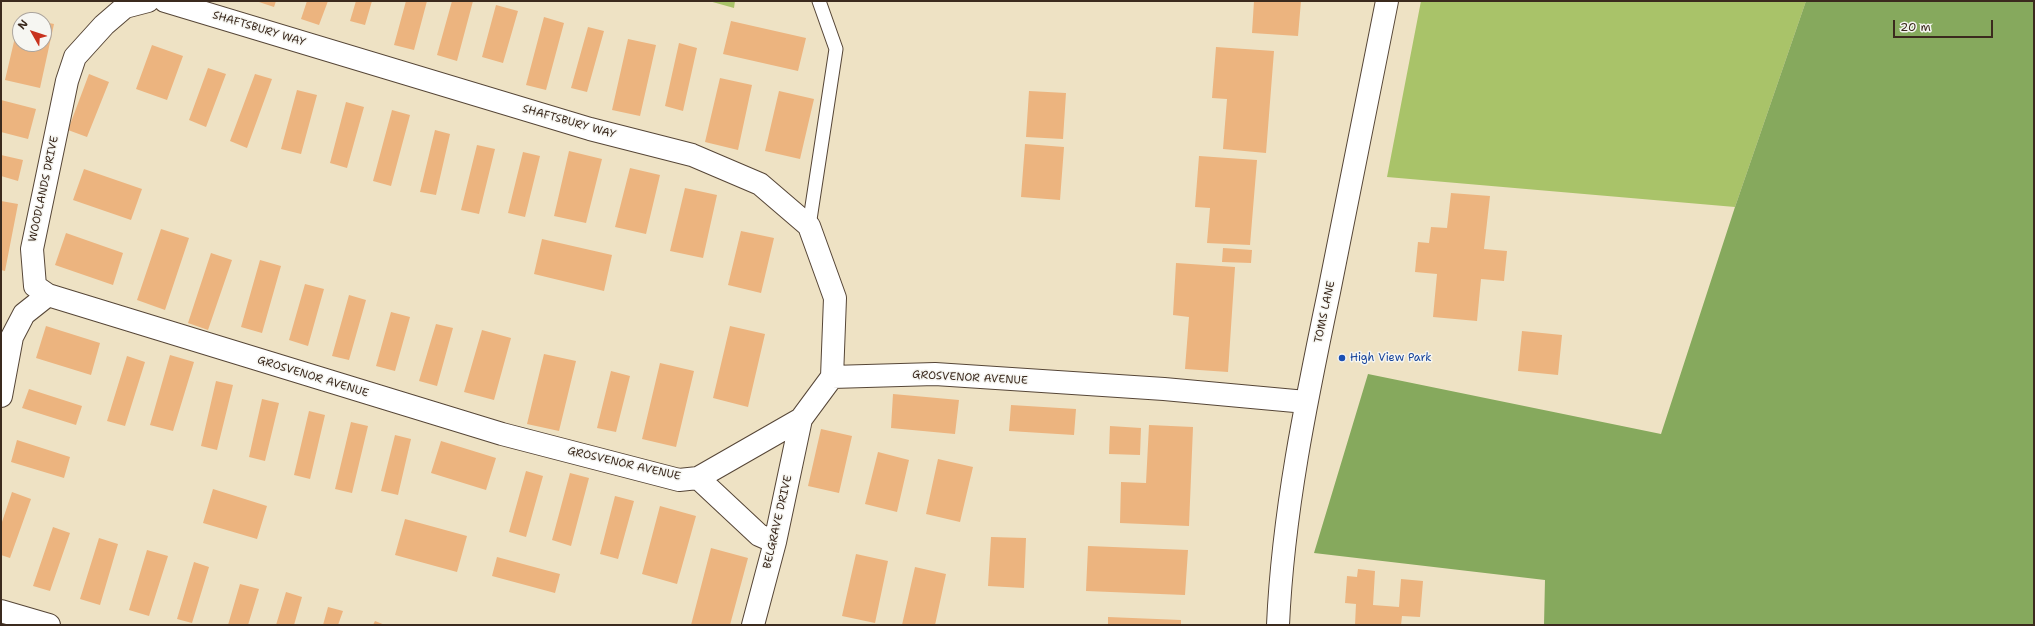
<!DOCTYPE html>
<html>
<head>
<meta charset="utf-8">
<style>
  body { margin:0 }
  #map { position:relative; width:2035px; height:626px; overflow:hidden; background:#eee2c4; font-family:"Shantell Sans",sans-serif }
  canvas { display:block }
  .frame { position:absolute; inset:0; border:2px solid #3b2a1e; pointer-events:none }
  .north { position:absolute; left:12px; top:12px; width:40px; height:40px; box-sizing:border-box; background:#f6f6f2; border:1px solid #aba49d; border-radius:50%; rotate:309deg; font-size:11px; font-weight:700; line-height:16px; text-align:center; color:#3b2a1e }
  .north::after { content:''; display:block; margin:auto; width:14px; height:18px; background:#c8321e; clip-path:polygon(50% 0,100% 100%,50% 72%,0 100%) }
  .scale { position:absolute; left:1893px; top:20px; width:100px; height:18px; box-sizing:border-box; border:2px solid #3b2a1e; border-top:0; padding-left:5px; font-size:12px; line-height:14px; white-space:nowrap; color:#3b2a1e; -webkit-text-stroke:3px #f6f6f2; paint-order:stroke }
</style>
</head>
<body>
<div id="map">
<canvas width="2035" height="626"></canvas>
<div class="frame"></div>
<div class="north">N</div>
<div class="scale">20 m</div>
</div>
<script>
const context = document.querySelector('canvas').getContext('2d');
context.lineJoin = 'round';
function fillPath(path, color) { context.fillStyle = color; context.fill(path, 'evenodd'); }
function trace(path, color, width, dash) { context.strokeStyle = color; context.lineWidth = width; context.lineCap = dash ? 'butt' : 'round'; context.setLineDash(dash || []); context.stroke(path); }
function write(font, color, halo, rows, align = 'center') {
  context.font = font + ' "Shantell Sans",sans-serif'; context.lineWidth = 3; context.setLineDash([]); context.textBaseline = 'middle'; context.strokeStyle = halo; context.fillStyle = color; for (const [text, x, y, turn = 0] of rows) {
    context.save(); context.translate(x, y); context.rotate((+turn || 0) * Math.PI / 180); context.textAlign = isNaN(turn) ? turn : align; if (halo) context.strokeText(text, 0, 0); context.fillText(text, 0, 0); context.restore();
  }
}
const green = new Path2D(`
  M709,1H735L734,8Z
  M1421,1H1806L1735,207L1387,177Z`);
const forest = new Path2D(`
  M1806,1H2034V625H1544L1545,580L1314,553L1368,374L1661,434L1735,207Z`);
const building = new Path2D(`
  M256,1H276L274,7Z
  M307,1H328L319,25L301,19Z
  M356,1H372L365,25L350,21Z
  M406,1H427L414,50L394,45Z
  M452,1H473L457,61L437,55Z
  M1301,1L1298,36L1252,33L1254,1Z
  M496,5L518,11L503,63L482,57Z
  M20,16L34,19L20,20V44H44V22L54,24L40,88L5,80Z
  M544,17L564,23L546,90L526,85Z
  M731,21L806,38L798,71L723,54Z
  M588,27L604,31L587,92L571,88Z
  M628,39L656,45L640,116L612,110Z
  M679,43L697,48L683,111L665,106Z
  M152,45L183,56L167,100L136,89Z
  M1216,47L1274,51L1266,153L1223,149L1227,99L1212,98Z
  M208,68L226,74L206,127L189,120Z
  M89,74L109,82L87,137L68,130Z
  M255,74L272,79L247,148L230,141Z
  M720,78L752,85L738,150L705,142Z
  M297,90L317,95L301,154L281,149Z
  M779,91L814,99L800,159L765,151Z
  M1029,91L1066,93L1063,139L1026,137Z
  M1,100L36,109L28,139L1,132Z
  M346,102L364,107L347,168L330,163Z
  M392,110L410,115L391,186L373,181Z
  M435,130L450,134L436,195L420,192Z
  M1025,144L1064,147L1060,200L1021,197Z
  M477,145L495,149L479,214L461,210Z
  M569,151L602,159L586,223L554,216Z
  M523,152L540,156L525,217L508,213Z
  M1,155L23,160L18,181L1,176Z
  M1199,156L1257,160L1250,245L1207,243L1210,208L1195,207Z
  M630,168L660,175L646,234L615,227Z
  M84,169L142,189L131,220L73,200Z
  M685,188L717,195L703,258L670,251Z
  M1451,193L1490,196L1484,249L1507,251L1504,281L1481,279L1477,321L1433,317L1437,274L1415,272L1418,242L1429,243L1431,227L1447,228Z
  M1,201L18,204L5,271L1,270Z
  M161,229L189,238L165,310L137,300Z
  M741,231L774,238L761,293L728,285Z
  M66,233L123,253L113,285L55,265Z
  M542,239L612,255L604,291L534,274Z
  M1223,248L1252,250L1251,263L1222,262Z
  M211,253L232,260L208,330L188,323Z
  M260,260L281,266L262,333L241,327Z
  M1176,263L1235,267L1228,372L1185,369L1189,317L1173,315Z
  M305,284L324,289L308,346L289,340Z
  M349,295L366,300L349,360L332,356Z
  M391,312L410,317L395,371L376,366Z
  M436,324L453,328L437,386L419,381Z
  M46,326L100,343L91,375L36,358Z
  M730,326L765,334L748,407L713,398Z
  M482,330L511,338L494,400L464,392Z
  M1522,331L1562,335L1558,375L1518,371Z
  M544,354L576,361L559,431L527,424Z
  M170,355L194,362L173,431L150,425Z
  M127,356L145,362L125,426L107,421Z
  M660,363L694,371L676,447L642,439Z
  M611,371L630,376L616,432L597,428Z
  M216,381L233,385L217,450L201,446Z
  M29,389L82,406L76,425L22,408Z
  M893,394L959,400L955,434L891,428Z
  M262,399L279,403L265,461L249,457Z
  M1011,405L1076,409L1074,435L1009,431Z
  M309,411L325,415L310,479L294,475Z
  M351,422L368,426L352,493L335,489Z
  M1149,425L1193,427L1189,526L1120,523L1121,482L1146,483Z
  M1110,426L1141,428L1140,455L1109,454Z
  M821,429L852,436L839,493L808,486Z
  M395,435L411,439L398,495L381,491Z
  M17,440L70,457L64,478L11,462Z
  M441,441L496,458L486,490L431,473Z
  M878,452L909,460L897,512L865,504Z
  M938,459L973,467L960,522L926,514Z
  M526,471L543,476L526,537L509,532Z
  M570,473L589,478L571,546L552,540Z
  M213,489L267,506L257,539L203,523Z
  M12,492L31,499L10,558L1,555V525Z
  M615,496L634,501L618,559L600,554Z
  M660,506L696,516L677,584L642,574Z
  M405,519L467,536L457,572L395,555Z
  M53,527L70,533L50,591L33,586Z
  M991,537L1026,538L1024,588L988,586Z
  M99,538L118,544L100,605L80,599Z
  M1088,546L1188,550L1185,595L1086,591Z
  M711,548L748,558L730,625H691Z
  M147,550L168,556L149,616L129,610Z
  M856,554L888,561L875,623L842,616Z
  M497,557L560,574L555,593L492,576Z
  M194,562L209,567L192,623L177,619Z
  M915,567L946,574L935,625H902Z
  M1358,569L1375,571L1373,605L1399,607L1401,579L1423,581L1420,617L1402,616L1401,625H1355L1356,604L1345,603L1347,576L1357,577Z
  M240,584L259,589L248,625H228Z
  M286,592L302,597L294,625H276Z
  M328,607L343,611L338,625H323Z
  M1108,617L1181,620V625H1108Z
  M375,621L385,625H373Z`);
const lane = new Path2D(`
  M809,226L836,49L819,1`);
const street = new Path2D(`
  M148,1L125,7L104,25L75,57L67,81L32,249L35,286L48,295L502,434L679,480L698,478L801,419L832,377
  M165,1L590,129L692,155L760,184L809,226L835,298L832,377
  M832,377L935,374L1164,389L1306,402
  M1,396L12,337L24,314L48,295
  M698,478L759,535L775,542
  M1,611L49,625
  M753,625L775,542L801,419
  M1278,625C1283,512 1306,402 1329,292C1349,195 1368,98 1387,1`);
const markers = [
  [1342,358,4,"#1a4fb4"]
];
const streetNames = [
  ["SHAFTSBURY WAY",259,29,17],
  ["SHAFTSBURY WAY",569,122,16],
  ["WOODLANDS DRIVE",44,189,-78],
  ["TOMS LANE",1325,312,-78],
  ["GROSVENOR AVENUE",313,377,17],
  ["GROSVENOR AVENUE",970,378,3],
  ["GROSVENOR AVENUE",624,464,13],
  ["BELGRAVE DRIVE",778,522,-77]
];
const transitNames = [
  ["High View Park",1350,358]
];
fillPath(green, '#a9c369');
fillPath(forest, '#86a95d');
fillPath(building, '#ecb47f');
trace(lane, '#564637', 15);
trace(street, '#564637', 24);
trace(lane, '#fff', 13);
trace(street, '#fff', 22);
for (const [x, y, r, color] of markers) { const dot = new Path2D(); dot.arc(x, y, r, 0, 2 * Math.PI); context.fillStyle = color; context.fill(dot); trace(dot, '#f6f6f2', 1.5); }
write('11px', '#3b2a1e', '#f6f6f2', streetNames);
write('11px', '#164399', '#f6f6f2', transitNames, 'left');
</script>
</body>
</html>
